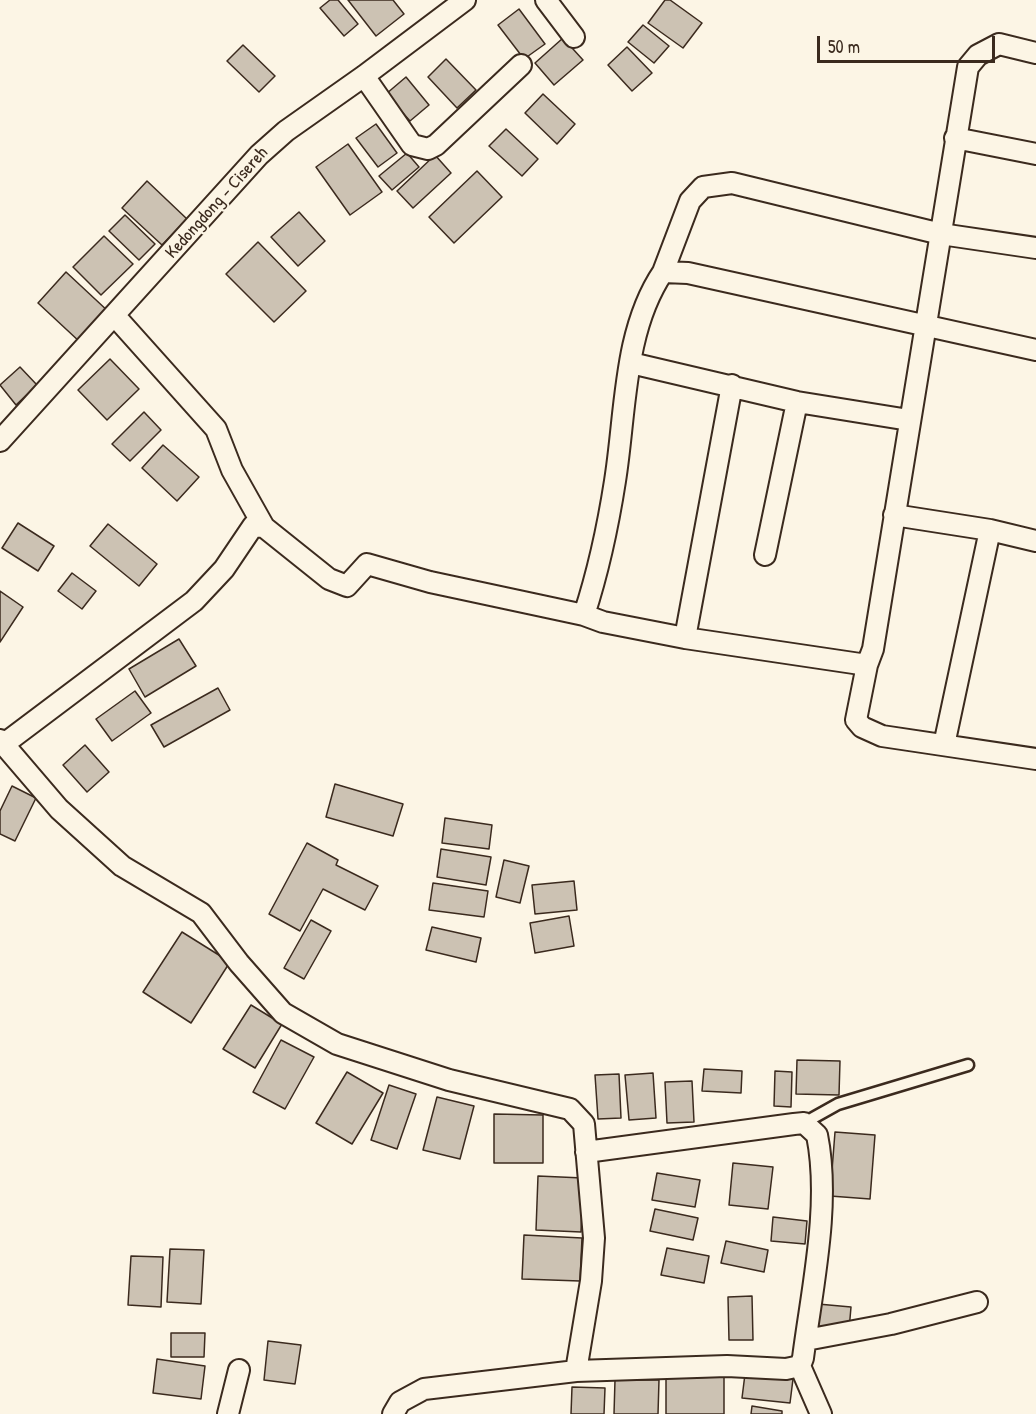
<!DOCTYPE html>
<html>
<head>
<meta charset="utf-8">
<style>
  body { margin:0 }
  #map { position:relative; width:1036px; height:1414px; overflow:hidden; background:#fcf5e5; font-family:"Patrick Hand",sans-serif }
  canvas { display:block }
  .scale { position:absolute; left:817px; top:36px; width:178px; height:27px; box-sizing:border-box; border:3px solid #3b2a1e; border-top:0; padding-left:8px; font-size:18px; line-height:21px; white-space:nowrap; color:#3b2a1e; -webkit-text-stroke:4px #fcf5e5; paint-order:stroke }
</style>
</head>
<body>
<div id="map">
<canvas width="1036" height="1414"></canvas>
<div class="scale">50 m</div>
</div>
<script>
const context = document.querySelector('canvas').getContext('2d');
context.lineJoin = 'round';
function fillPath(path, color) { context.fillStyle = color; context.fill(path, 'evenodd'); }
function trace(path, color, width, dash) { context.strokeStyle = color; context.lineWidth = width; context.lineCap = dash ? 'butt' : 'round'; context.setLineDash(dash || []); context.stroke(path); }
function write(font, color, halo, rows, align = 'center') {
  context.font = font + ' "Patrick Hand",sans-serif'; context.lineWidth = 4.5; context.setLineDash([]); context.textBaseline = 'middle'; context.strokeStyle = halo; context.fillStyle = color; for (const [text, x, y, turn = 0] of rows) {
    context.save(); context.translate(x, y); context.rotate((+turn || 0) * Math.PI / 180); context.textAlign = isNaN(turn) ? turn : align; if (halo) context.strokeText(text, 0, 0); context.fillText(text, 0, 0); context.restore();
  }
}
const building = new Path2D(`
  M330,0H338L358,24L344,36L320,8Z
  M348,0H393L404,14L376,36Z
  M665,0H670L702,23L683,48L648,23Z
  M519,9L545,44L524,59L498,25Z
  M643,25L669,46L654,63L628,42Z
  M563,38L583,60L554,85L535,63Z
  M243,45L275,76L259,92L227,61Z
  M627,47L652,73L632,91L608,65Z
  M446,59L476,90L457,108L428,77Z
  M406,77L429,105L410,121L386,94Z
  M543,94L575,124L557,144L525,113Z
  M376,124L397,153L378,167L356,138Z
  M506,129L538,159L522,176L489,146Z
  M348,144L382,192L350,215L316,167Z
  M407,153L419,167L392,190L379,176Z
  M435,155L451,173L413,208L397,191Z
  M477,171L502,197L454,243L429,217Z
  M147,181L187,219L162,245L122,208Z
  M299,212L325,241L298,266L271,237Z
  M125,215L155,244L139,260L109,231Z
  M104,236L133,264L101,295L73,267Z
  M258,242L306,291L274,322L226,274Z
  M66,272L110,313L81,343L38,303Z
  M110,359L139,389L107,420L78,390Z
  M20,367L37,385L16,405L0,385Z
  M144,412L161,430L130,461L112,444Z
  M163,445L199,477L177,501L142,468Z
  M18,523L54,546L38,571L2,548Z
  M108,524L157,564L139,586L90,546Z
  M72,573L96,591L82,609L58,591Z
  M0,591L23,607L0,642Z
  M179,639L196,666L145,697L129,669Z
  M218,688L230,710L164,747L151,725Z
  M135,691L151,713L112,741L96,719Z
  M85,745L109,772L87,792L63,765Z
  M335,784L403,804L393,836L326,817Z
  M12,786L36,798L15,841L0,834V811Z
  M445,818L492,825L489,849L442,843Z
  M307,843L338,860L336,865L378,886L365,910L323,889L300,931L269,914Z
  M441,849L491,857L486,885L437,877Z
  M504,860L529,866L520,903L496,897Z
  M574,881L577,910L535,914L532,885Z
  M433,883L488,891L484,917L429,910Z
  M569,916L574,946L535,953L530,923Z
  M311,920L331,931L304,979L284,968Z
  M432,927L481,938L476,962L426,950Z
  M182,932L230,962L191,1023L143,992Z
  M251,1005L282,1024L255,1068L223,1049Z
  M281,1040L314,1057L285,1109L253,1092Z
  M797,1060L840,1061L839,1095L796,1094Z
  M704,1069L742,1071L741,1093L702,1091Z
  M775,1071L792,1072L791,1107L774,1106Z
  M347,1072L383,1093L352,1144L316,1123Z
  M653,1073L656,1118L629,1120L625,1075Z
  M619,1074L621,1118L598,1119L595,1075Z
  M692,1081L694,1122L667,1123L665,1082Z
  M389,1085L416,1094L397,1149L371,1140Z
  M437,1097L474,1106L460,1159L423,1150Z
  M494,1114L543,1115V1163H494Z
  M835,1132L875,1135L870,1199L830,1196Z
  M733,1163L773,1167L768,1209L729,1205Z
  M657,1173L700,1180L695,1207L652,1200Z
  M538,1176L583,1178L581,1232L536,1230Z
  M655,1209L698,1218L693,1240L650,1231Z
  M773,1217L807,1221L805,1244L771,1241Z
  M524,1235L582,1238L580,1281L522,1279Z
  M726,1241L768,1250L764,1272L721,1263Z
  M667,1248L709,1256L704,1283L661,1275Z
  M170,1249L204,1250L201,1304L167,1302Z
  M131,1256L163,1257L161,1307L128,1305Z
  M752,1296L753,1340H729L728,1297Z
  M818,1304L851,1307L849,1330L816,1327Z
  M171,1333H205L204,1357H171Z
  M268,1341L301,1345L295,1384L264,1380Z
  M157,1359L205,1366L201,1399L153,1393Z
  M745,1374L793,1379L790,1403L742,1398Z
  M724,1377V1414H666V1378Z
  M615,1380H659L658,1414H614Z
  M572,1387L605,1388L604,1414H571Z
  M752,1406L782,1411V1414H751Z`);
const lane = new Path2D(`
  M804,1123L838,1104L968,1065`);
const street = new Path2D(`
  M546,0L574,37
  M1036,53L999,44L978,55L968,67L873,649L867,665L685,638L603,622L584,615C598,572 608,526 615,481C626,413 623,331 663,272L688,273L1036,350
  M364,76L412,145L428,149L436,145L521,65
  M955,138L1036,154
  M663,272L690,201L703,187L732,183L941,234L1036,248
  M114,315L216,429L232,470L264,527
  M631,363L797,402L909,420
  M0,441L259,155L286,131L364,76L465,0
  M894,515L990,530L1036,541
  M765,555L797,402
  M685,638L732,385
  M867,665L856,720L862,727L882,736L1036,759
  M0,740L59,809L122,866L201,913L239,963L283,1013L337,1044L449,1080L570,1109L584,1124L594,1238L591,1281L576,1371
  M4,744L194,601L224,569L253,526L264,527L329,579L347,586L367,564L430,582L584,615
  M944,745L990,530
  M806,1340L891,1324L977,1302
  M800,1366L821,1414
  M228,1414L239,1370
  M393,1414L400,1402L424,1389L576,1371L727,1366L786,1369L800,1366L803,1358C812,1288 831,1204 817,1135L804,1123L794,1124L586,1152`);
const streetNames = [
  ["Kedongdong - Cisereh",217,203,-48]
];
fillPath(building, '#ccc2b3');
trace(building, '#3b2a1e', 1.5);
trace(lane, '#3b2a1e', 15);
trace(street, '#3b2a1e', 24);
trace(lane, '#fcf5e5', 10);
trace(street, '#fcf5e5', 20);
write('18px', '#3b2a1e', '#fcf5e5', streetNames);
</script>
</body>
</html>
